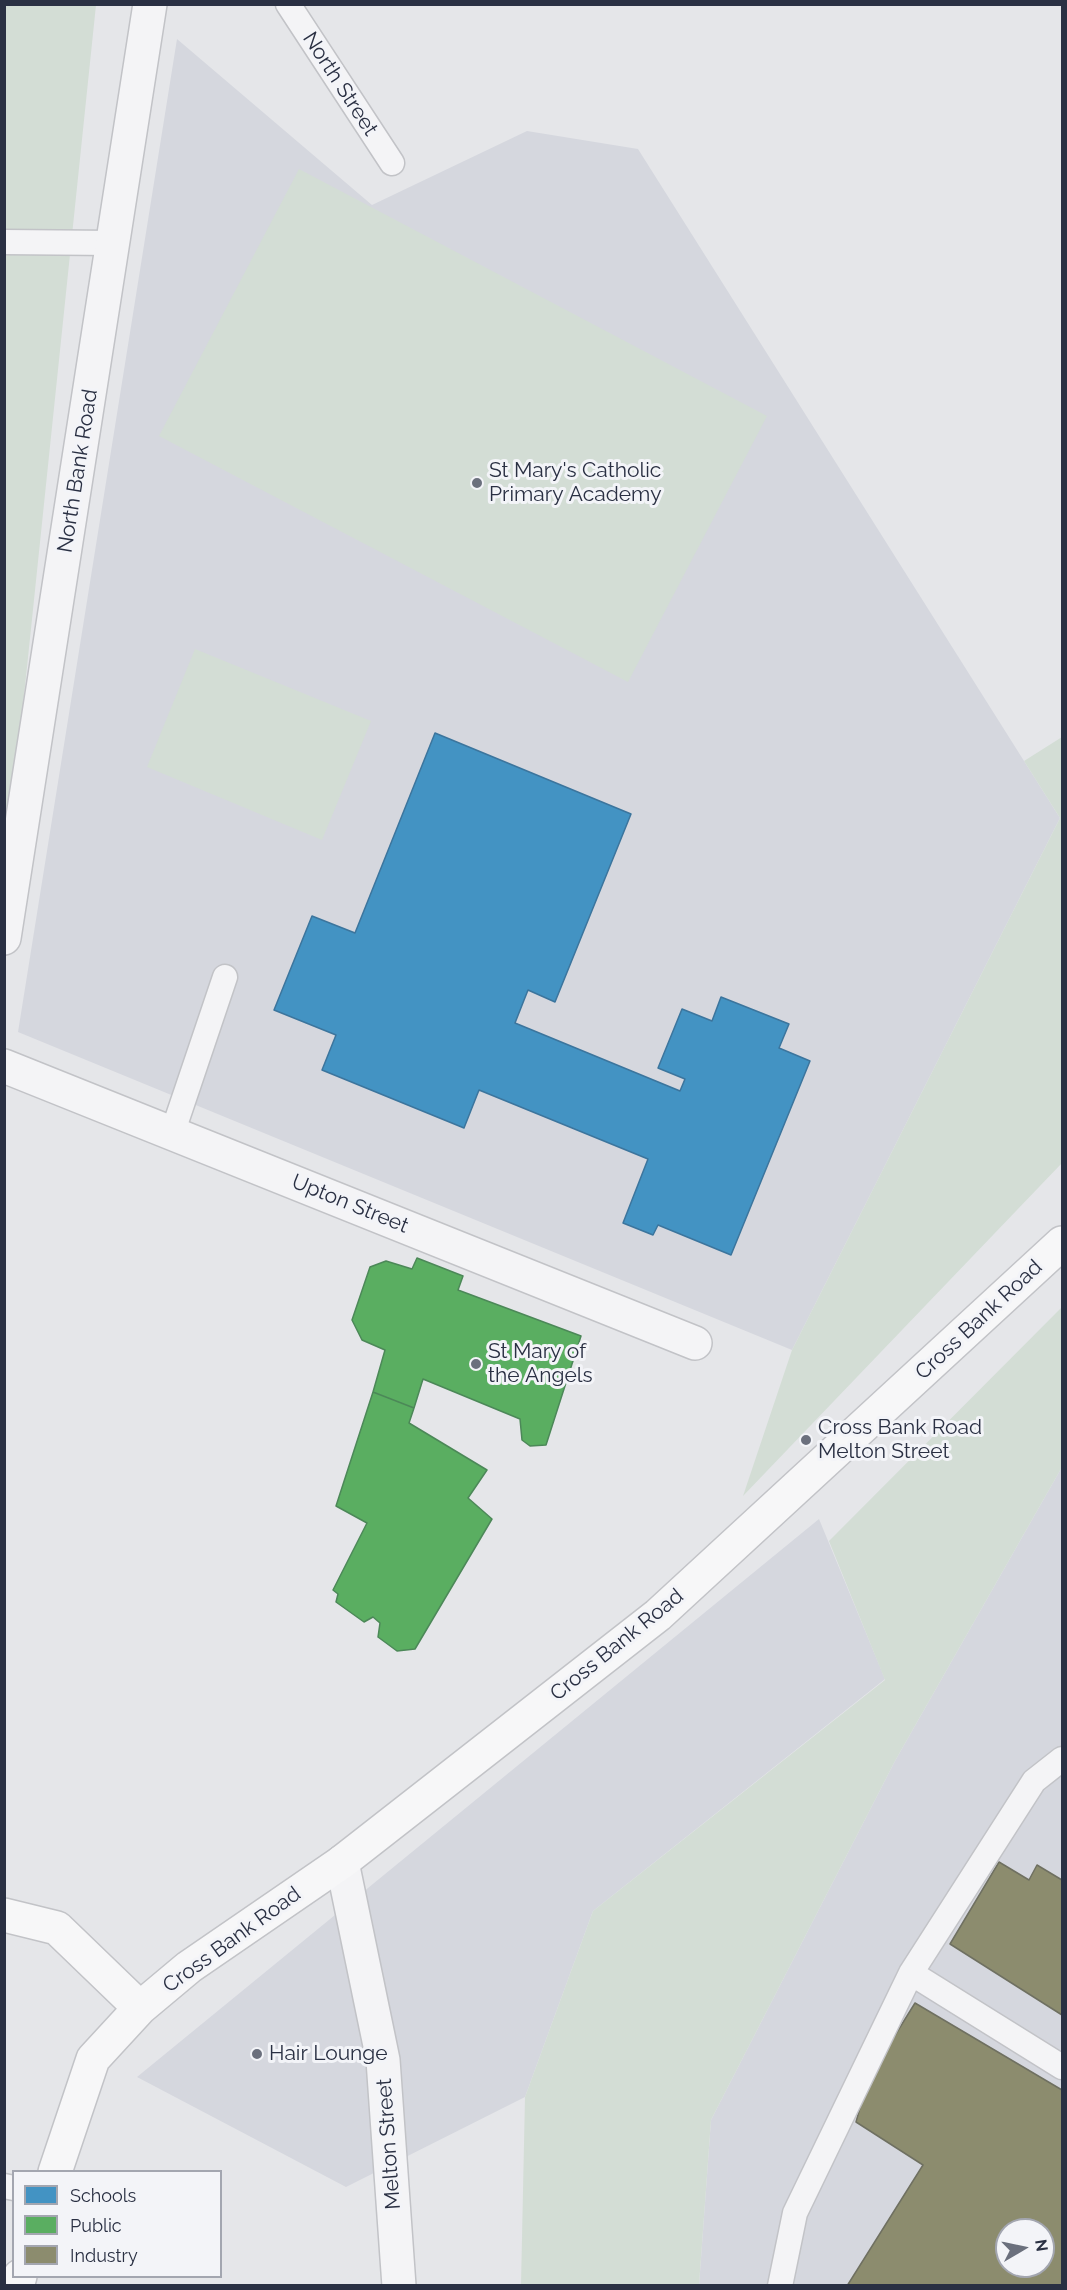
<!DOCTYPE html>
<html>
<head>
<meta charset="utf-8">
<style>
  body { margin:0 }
  #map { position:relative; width:1067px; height:2290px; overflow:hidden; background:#e5e6e9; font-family:Raleway,sans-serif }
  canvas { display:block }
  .frame { position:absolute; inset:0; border:6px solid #2a3043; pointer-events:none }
  .legend { position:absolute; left:12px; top:2170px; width:210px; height:108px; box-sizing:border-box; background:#f3f4f8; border:2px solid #a3a6b0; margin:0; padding:8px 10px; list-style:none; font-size:18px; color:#2a3043 }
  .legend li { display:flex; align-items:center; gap:12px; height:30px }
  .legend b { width:30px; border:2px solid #a3a6b0 }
  .north { position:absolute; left:995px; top:2218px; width:60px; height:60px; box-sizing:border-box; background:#f3f4f8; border:2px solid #a3a6b0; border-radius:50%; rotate:81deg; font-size:16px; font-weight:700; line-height:24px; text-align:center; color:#2a3043 }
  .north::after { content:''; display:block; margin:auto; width:21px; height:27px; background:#6b707d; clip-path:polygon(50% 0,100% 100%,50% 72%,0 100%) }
</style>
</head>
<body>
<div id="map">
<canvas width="1067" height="2290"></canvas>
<div class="frame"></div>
<ul class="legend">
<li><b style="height:16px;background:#4393c3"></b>Schools</li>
<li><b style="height:16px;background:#5aae61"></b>Public</li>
<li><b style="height:16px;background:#8c8c6e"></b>Industry</li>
</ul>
<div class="north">N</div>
</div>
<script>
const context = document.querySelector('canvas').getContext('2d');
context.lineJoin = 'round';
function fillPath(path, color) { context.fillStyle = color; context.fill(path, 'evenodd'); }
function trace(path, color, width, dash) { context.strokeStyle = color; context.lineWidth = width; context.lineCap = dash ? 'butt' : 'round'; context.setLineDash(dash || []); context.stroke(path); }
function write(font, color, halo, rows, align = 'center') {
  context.font = font + ' Raleway,sans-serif'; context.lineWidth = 6; context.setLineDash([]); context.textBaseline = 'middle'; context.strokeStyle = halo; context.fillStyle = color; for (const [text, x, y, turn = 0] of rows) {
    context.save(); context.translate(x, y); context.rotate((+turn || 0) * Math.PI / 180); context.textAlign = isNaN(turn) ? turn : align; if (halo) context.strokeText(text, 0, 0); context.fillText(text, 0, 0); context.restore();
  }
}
const built = new Path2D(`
  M177,39L372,205L527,131L638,149L1060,818L792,1350L18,1032Z
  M1062,1467V2285L699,2286L711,2120L895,1761ZM1007,2230H1043V2266H1007Z
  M819,1519L885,1679L593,1911L525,2097L346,2187L137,2077Z`);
const green = new Path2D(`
  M5,5H96L5,878Z
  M299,169L767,416L628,682L159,436Z
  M195,649L371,721L322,840L147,767Z
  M1062,737V1163L743,1496L792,1350L1060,818L1024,761Z
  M1062,1307V1467L895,1761L711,2120L699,2285H521L525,2097L593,1911L885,1680L829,1541Z`);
const schools = new Path2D(`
  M435,733L631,814L555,1002L528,990L515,1023L680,1091L685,1079L658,1068L682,1009L712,1021L721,997L789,1024L779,1048L810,1061L731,1255L658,1225L653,1235L623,1223L648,1159L479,1090L464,1128L322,1070L336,1035L274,1010L312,916L355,933Z`);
const public = new Path2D(`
  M417,1258L463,1276L458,1290L581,1336L546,1445L530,1446L522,1440L520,1419L423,1379L414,1408L373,1392L385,1350L362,1340L352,1320L370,1267L386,1261L412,1269Z
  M373,1392L414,1408L409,1423L487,1470L468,1498L492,1519L415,1649L397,1651L378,1637L380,1623L373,1617L364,1622L336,1602L338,1594L333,1590L367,1523L336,1506Z`);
const industry = new Path2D(`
  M999,1862L1029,1880L1037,1865L1062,1880V2015L950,1944Z
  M915,2003L1062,2090V2286H847L923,2165L856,2122L868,2079ZM1007,2230H1043V2266H1007Z`);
const lane = new Path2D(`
  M288,4L392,163
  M4,242L113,243
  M172,1134L225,977
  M911,1973L1062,2067
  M4,2186L14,2188
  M780,2286L795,2213L911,1973L1034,1781L1062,1759`);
const street = new Path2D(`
  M4,938L150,4
  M4,1066L695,1343
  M342,1862L383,2060L399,2286`);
const secondary = new Path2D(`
  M4,1915L57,1928L140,2008
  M55,2172L93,2059L140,2008L189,1967L342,1862L658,1615L1062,1243
  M17,2286L20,2276`);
const markers = [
  [477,483,6,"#6b707d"],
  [476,1364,6,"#6b707d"],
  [806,1440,6,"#6b707d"],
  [257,2054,6,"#6b707d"]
];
const streetNames = [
  ["North Street",340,84,57],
  ["North Bank Road",78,471,-81],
  ["Upton Street",350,1204,22],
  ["Cross Bank Road",979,1320,-43],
  ["Cross Bank Road",617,1645,-39],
  ["Cross Bank Road",232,1940,-36],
  ["Melton Street",389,2144,-94]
];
const poiNames = [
  ["St Mary's Catholic",489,471],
  ["Primary Academy",489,495],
  ["St Mary of",488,1352],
  ["the Angels",488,1376],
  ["Cross Bank Road",818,1428],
  ["Melton Street",818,1452],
  ["Hair Lounge",269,2054]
];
fillPath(built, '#d5d7de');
fillPath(green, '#d3ddd5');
fillPath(schools, '#4393c3');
trace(schools, '#3c759d', 1.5);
fillPath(public, '#5aae61');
trace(public, '#4c8858', 1.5);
fillPath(industry, '#8c8c6e');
trace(industry, '#6f7061', 1.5);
trace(lane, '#c2c3c7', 27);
trace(street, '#c2c3c7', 36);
trace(secondary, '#c2c3c7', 36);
trace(lane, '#f4f4f6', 24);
trace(street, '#f4f4f6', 33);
trace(secondary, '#f7f7f8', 33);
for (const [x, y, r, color] of markers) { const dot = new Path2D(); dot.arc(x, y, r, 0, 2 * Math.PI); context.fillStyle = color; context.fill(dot); trace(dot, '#f3f4f8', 2); }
write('21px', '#2a3043', '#f3f4f8', streetNames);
write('21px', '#2a3043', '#f3f4f8', poiNames, 'left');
</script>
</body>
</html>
